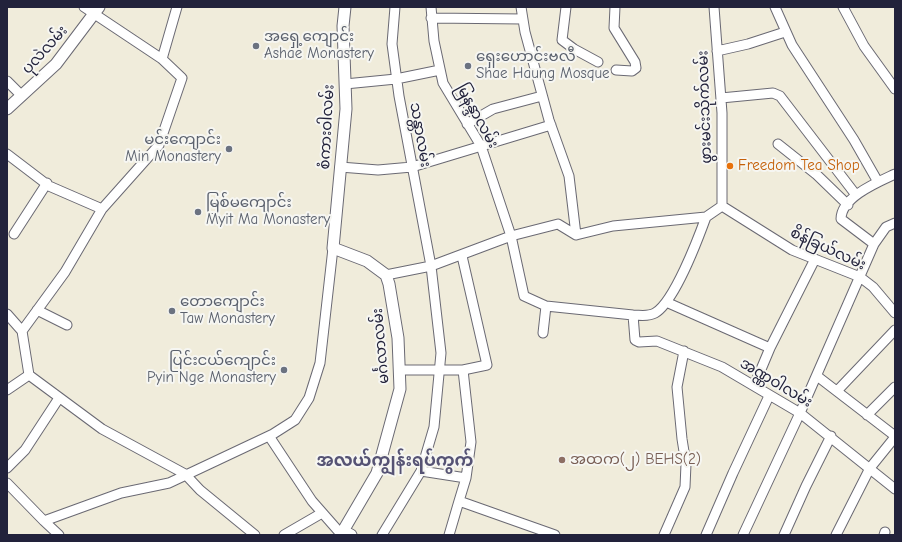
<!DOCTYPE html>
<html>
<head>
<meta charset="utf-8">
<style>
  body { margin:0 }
  #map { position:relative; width:902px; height:542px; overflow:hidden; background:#f0ecdb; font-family:"Comic Neue",sans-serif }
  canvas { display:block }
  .frame { position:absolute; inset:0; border:8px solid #22223b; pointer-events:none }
</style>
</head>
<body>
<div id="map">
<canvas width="902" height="542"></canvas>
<div class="frame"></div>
</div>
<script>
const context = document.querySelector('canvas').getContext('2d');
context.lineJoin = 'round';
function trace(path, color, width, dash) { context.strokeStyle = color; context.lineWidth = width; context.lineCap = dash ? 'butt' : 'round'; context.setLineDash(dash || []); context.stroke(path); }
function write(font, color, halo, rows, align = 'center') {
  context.font = font + ' "Comic Neue","Noto Sans Myanmar",sans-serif'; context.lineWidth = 4; context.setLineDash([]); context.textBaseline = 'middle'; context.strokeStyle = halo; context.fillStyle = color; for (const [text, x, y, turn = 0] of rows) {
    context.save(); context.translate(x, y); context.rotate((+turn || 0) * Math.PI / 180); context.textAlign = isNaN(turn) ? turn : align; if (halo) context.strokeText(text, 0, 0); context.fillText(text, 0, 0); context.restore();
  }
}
const minor = new Path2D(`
  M431,7L434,41L443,83L481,146L511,236L524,296L546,306L633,315C640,315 648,317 655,313C674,302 698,239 706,217
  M521,7L525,32L549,120L569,176L576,235
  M566,7L562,40L574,49L598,62
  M615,7L614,28L635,62L636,68L632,71L616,70
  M714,7L722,113V206
  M775,7L792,45L854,140L878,182
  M843,7L864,46L895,89
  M431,18L523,19
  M717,51L748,44L785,32
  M162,59L177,7
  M7,81L22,96
  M345,84L396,79L440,70
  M721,98L773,93L780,96L856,195
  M467,124L493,109L542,96
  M778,144L817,175L848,205
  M7,154L49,186L102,209L159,145L182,78L162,59L84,7
  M340,167L378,170L412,167L551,125
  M722,206L792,250L860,277L873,287L895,313
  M102,209L65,272L22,331L29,375L102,429L185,474L200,490L255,535
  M14,234L47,183
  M874,244L841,219C841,197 878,182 895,174
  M386,275L431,266L511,236L558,224L576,235L613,226L706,217L722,206
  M666,302L770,348
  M37,310L67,325
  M7,314L22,331
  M633,315L635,340L639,342L657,341L722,367L800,413L895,489
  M543,333L546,306
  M399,370H463L487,365L462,256
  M463,370L471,442L466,478L459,501L555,535
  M817,376L895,436
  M754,386L770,348L815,259
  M7,390L29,375
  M837,391L895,330
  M867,415L895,387
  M269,436L312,501L341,534
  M7,468L25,450L59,398
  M421,471L466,478
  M7,483L44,521L59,535
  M44,521L121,493L169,483L273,434L295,420L309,398L320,363L333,248
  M284,535L322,513
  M382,535L421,471L434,427L441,353L431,266L399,96L392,44L395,7
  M449,535L459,501
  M664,535L685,487L686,464L682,439L677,387L684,351
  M706,535L733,473L769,396
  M743,535L800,413L874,244L886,227L895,223
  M784,535L806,486L831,436
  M836,535L870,468L895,437
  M884,535L885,532`);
const major = new Path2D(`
  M345,7L343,26L346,109L333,248L367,261L386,275L389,284L398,338L400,389L377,473L343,531L351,535
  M7,109L56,64L99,7`);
const markers = [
  [256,46,4,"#6b7280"],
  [468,66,4,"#6b7280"],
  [229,149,4,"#6b7280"],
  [730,166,4,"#e8710a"],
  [198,212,4,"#6b7280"],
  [172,311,4,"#6b7280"],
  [284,370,4,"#6b7280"],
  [562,460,4,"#8d6e63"]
];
const worshipNames = [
  ["အရှေ့ကျောင်း",264,37],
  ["Ashae Monastery",264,54],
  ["ရှေးဟောင်းဗလီ",476,57],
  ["Shae Haung Mosque",476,74],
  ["မင်းကျောင်း",221,140,"right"],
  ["Min Monastery",221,157,"right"],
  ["မြစ်မကျောင်း",206,203],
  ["Myit Ma Monastery",206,220],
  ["တောကျောင်း",180,302],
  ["Taw Monastery",180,319],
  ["ပြင်းငယ်ကျောင်း",276,361,"right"],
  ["Pyin Nge Monastery",276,378,"right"]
];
const streetNames = [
  ["ပုလဲလမ်း",45,50,-48],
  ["ဖွားမင်းသိုက်လမ်း",705,107,-92],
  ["မြနန္ဒာလမ်း",477,116,61],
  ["စံကားဝါလမ်း",327,127,-87],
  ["သန္တာလမ်း",420,135,80],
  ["စိန်ခြယ်လမ်း",828,249,25],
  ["မင်္ဂလာလမ်း",381,346,-95],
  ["အဏ္ဏဝါလမ်း",776,383,31]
];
const foodNames = [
  ["Freedom Tea Shop",738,166]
];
const educationNames = [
  ["အထက(၂) BEHS(2)",570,460]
];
const quarterNames = [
  ["အလယ်ကျွန်းရပ်ကွက်",395,461]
];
trace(minor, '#6a6973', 11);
trace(major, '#6a6973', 13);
trace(minor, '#fff', 9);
trace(major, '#fff', 11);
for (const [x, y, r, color] of markers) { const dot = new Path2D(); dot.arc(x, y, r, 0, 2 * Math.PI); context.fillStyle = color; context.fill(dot); trace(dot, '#f6f6f2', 1.5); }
write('15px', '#5b616d', '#f6f6f2', worshipNames, 'left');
write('15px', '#22223b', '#f6f6f2', streetNames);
write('15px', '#c56008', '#f6f6f2', foodNames, 'left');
write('15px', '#785e54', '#f6f6f2', educationNames, 'left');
write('bold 17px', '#565374', '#f6f6f2', quarterNames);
</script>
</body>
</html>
